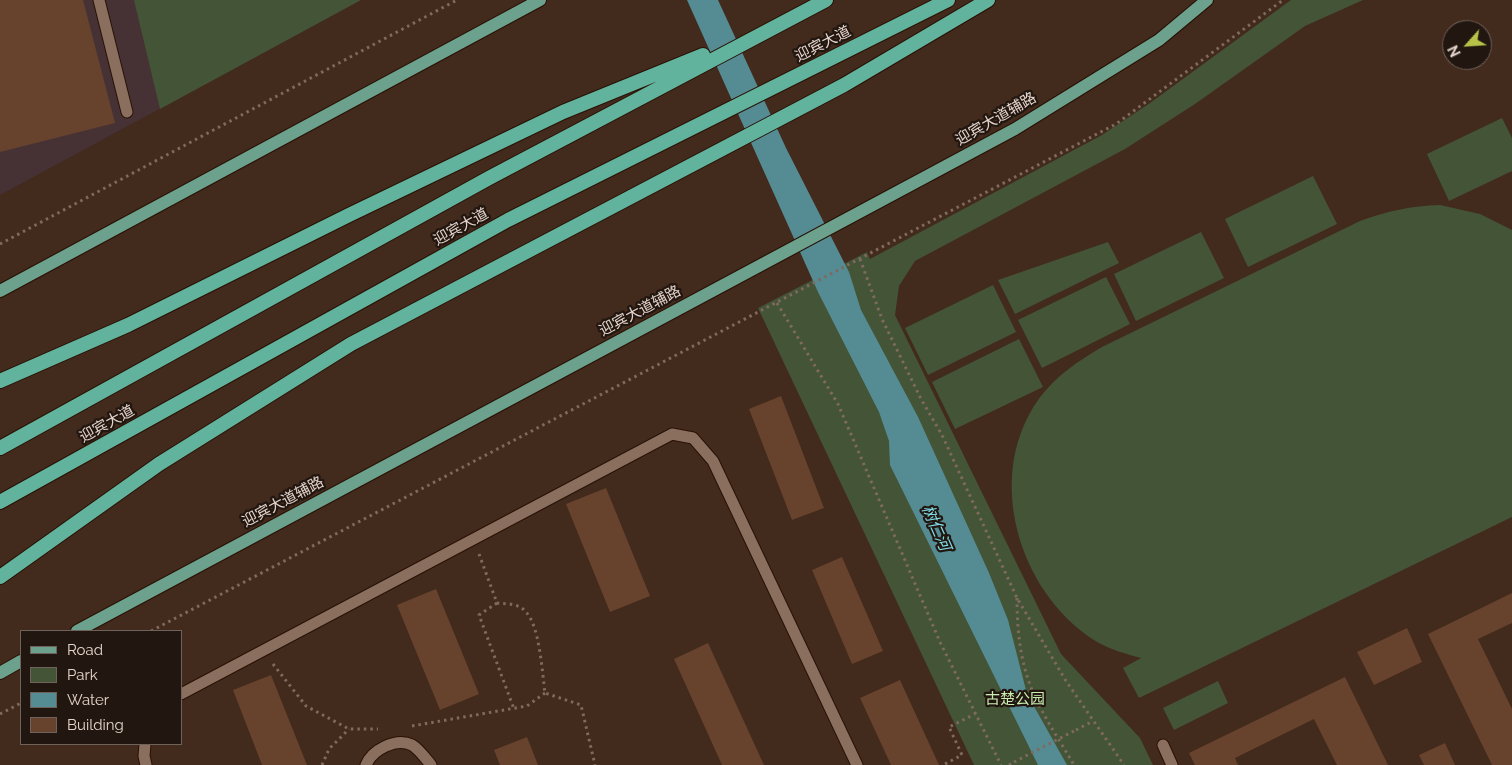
<!DOCTYPE html>
<html>
<head>
<meta charset="utf-8">
<style>
  body { margin:0 }
  #map { position:relative; width:1512px; height:765px; overflow:hidden; background:#422a1c; font-family:Raleway,sans-serif }
  canvas { display:block }
  .legend { position:absolute; left:20px; top:630px; width:162px; height:115px; box-sizing:border-box; background:#211610; border:1px solid #6f625b; margin:0; padding:6px 9px; list-style:none; font-size:15px; color:#e4d4cb }
  .legend li { display:flex; align-items:center; gap:10px; height:25px }
  .legend b { width:25px; border:1px solid #6f625b }
  .north { position:absolute; left:1442px; top:20px; width:50px; height:50px; box-sizing:border-box; background:#211610; border:1px solid #6f625b; border-radius:50%; rotate:244deg; font-size:14px; font-weight:700; line-height:20px; text-align:center; color:#e4d4cb }
  .north::after { content:''; display:block; margin:auto; width:18px; height:22px; background:#b6c148; clip-path:polygon(50% 0,100% 100%,50% 72%,0 100%) }
</style>
</head>
<body>
<div id="map">
<canvas width="1512" height="765"></canvas>
<ul class="legend">
<li><b style="height:6px;background:#6ca28d"></b>Road</li>
<li><b style="height:14px;background:#445437"></b>Park</li>
<li><b style="height:14px;background:#558c94"></b>Water</li>
<li><b style="height:14px;background:#67432e"></b>Building</li>
</ul>
<div class="north">N</div>
</div>
<script>
const context = document.querySelector('canvas').getContext('2d');
context.lineJoin = 'round';
function fillPath(path, color) { context.fillStyle = color; context.fill(path, 'evenodd'); }
function trace(path, color, width, dash) { context.strokeStyle = color; context.lineWidth = width; context.lineCap = dash ? 'butt' : 'round'; context.setLineDash(dash || []); context.stroke(path); }
function write(font, color, halo, rows, align = 'center') {
  context.font = font + ' Raleway,"Noto Sans SC",sans-serif'; context.lineWidth = 4.5; context.setLineDash([]); context.textBaseline = 'middle'; context.strokeStyle = halo; context.fillStyle = color; for (const [text, x, y, turn = 0] of rows) {
    context.save(); context.translate(x, y); context.rotate((+turn || 0) * Math.PI / 180); context.textAlign = isNaN(turn) ? turn : align; if (halo) context.strokeText(text, 0, 0); context.fillText(text, 0, 0); context.restore();
  }
}
const industrial = new Path2D(`
  M0,0H361L0,195Z`);
const green = new Path2D(`
  M134,0H361L160,109Z
  M1291,0H1363L1305,26L1195,104L1125,149L915,261L899,286L895,315L1061,654L1140,738L1153,765H974L758,308L867,252L870,259L1102,135L1150,103Z
  M1502,118L1512,138V171L1449,201L1427,154Z
  M1313,176L1337,224L1248,267L1225,219Z
  M1440,205L1480,214L1512,230V517L1139,698L1123,668L1141,658C1126,654 1112,650 1099,643C1024,599 987,490 1030,413C1047,382 1073,364 1102,347L1360,221C1387,211 1411,206 1440,205Z
  M1201,232L1224,278L1136,321L1114,274Z
  M1108,242L1119,263L1015,314L998,280Z
  M1106,277L1130,324L1042,368L1018,320Z
  M993,285L1016,332L928,375L905,328Z
  M1019,339L1043,387L955,429L932,382Z
  M1218,681L1228,703L1174,730L1163,708Z`);
const water = new Path2D(`
  M687,0H718L786,148L849,272L861,310L918,417L989,573L1008,620L1027,694L1067,765H1038L890,465L889,441L879,412L818,292Z`);
const building = new Path2D(`
  M0,0H83L115,123L0,152Z
  M781,396L824,508L792,520L749,409Z
  M606,488L650,596L610,612L566,504Z
  M842,557L883,651L852,664L812,570Z
  M436,589L479,694L440,710L397,605Z
  M1512,593V623L1478,639L1512,709V765H1492L1428,634Z
  M1407,628L1422,662L1374,685L1357,652Z
  M708,643L764,765H722L674,659Z
  M271,675L307,765H262L233,690Z
  M1345,677L1388,765H1337L1314,719L1235,758L1238,765H1195L1189,753Z
  M900,680L939,765H891L860,698Z
  M527,737L538,765H500L494,750Z
  M1445,743L1455,765H1424L1419,755Z`);
const path = new Path2D(`
  M0,244L457,0
  M860,259L882,319L921,399L942,435L1017,598L1066,681L1124,765
  M777,303L838,404L940,642L1001,765
  M479,554L497,603C507,604 519,603 526,612C540,627 542,672 545,693L581,705L595,765
  M1017,598C1017,630 1020,660 1032,690C1043,716 1060,741 1074,765
  M497,603L479,615L514,709
  M151,631L1116,124L1283,0
  M273,664L306,706L349,729H378
  M0,714L21,703
  M412,726L527,706L545,693
  M1076,730L1093,721
  M945,764L962,755L949,727L975,714
  M322,765L329,749L349,729
  M1009,765L1014,762`);
const service = new Path2D(`
  M99,0L127,112
  M181,694L672,434L693,438L713,461L857,765
  M145,744L144,756L146,765
  M1163,745L1172,765
  M366,765C372,750 396,737 412,745C419,749 426,759 431,765`);
const primary = new Path2D(`
  M0,291L540,0
  M77,631L1015,129L1159,40L1207,0
  M0,673L21,661`);
const trunk = new Path2D(`
  M0,381L128,325L349,215L563,112L703,55
  M0,448L489,178L826,0
  M0,502L508,220L948,0
  M0,577L159,464L351,344L844,85L988,0`);
const pathBridge = new Path2D(`
  M1014,762L1076,730`);
const streetNames = [
  ["迎宾大道",823,44,-27],
  ["迎宾大道辅路",996,119,-30],
  ["迎宾大道",461,227,-29],
  ["迎宾大道辅路",640,311,-28],
  ["迎宾大道",107,424,-29],
  ["迎宾大道辅路",283,502,-28]
];
const parkNames = [
  ["古楚公园",1015,699]
];
const waterNames = [
  ["树仁河",936,528,66]
];
fillPath(industrial, '#463235');
fillPath(green, '#445437');
fillPath(water, '#558c94');
fillPath(building, '#67432e');
trace(service, '#281205', 13);
trace(primary, '#281205', 14);
trace(trunk, '#281205', 16);
trace(path, '#7f6a5e', 3, [2.5, 4]);
trace(service, '#8a6e5e', 11);
trace(primary, '#6ca28d', 12);
trace(trunk, '#62b39d', 14);
trace(pathBridge, '#7f6a5e', 3, [2.5, 4]);
write('15px', '#e4d4cb', '#211610', streetNames);
write('15px', '#c9ecaf', '#211610', parkNames);
write('italic 16px', '#7fdbe8', '#211610', waterNames);
</script>
</body>
</html>
